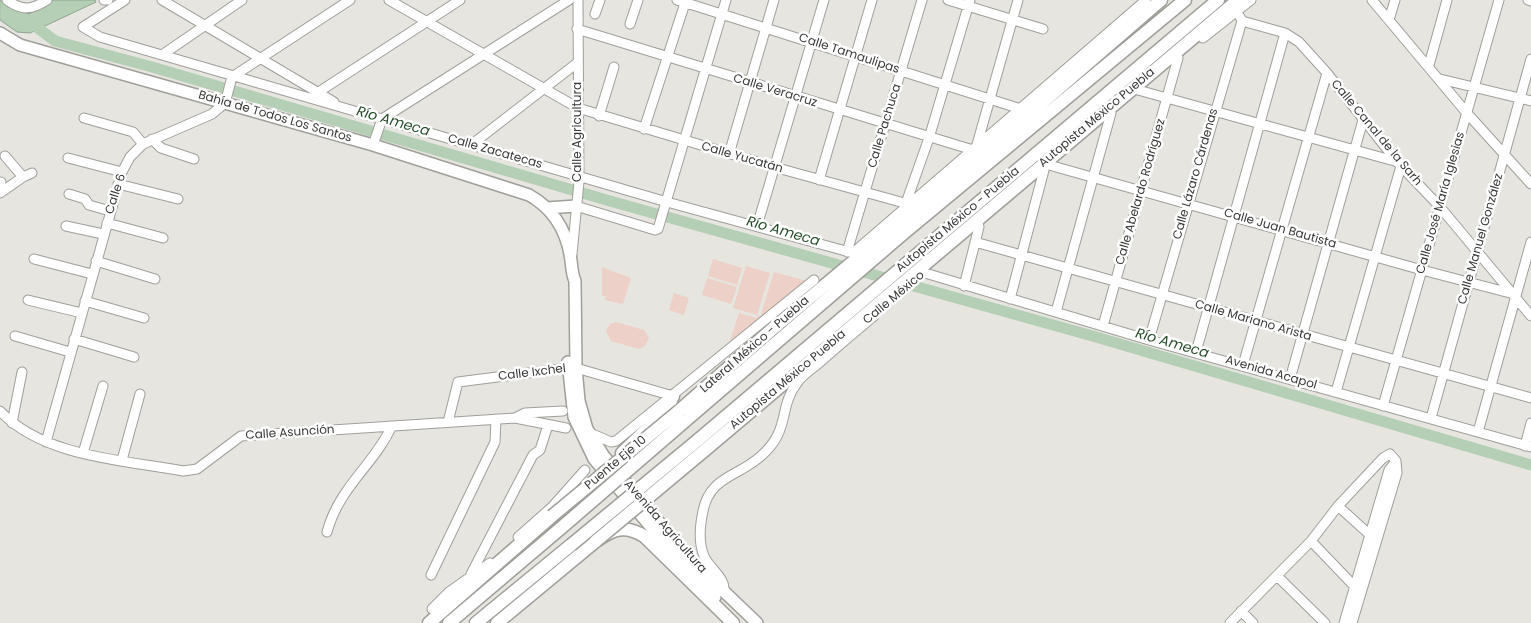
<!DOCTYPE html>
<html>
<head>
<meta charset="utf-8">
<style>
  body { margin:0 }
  canvas { display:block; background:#e6e5e0 }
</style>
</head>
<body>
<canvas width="1531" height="623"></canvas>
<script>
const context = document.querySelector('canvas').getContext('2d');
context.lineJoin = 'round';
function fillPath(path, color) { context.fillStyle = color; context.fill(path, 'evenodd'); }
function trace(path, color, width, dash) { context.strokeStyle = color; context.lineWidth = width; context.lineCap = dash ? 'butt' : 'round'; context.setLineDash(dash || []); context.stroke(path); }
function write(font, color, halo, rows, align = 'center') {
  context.font = font + ' Poppins,sans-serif'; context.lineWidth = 5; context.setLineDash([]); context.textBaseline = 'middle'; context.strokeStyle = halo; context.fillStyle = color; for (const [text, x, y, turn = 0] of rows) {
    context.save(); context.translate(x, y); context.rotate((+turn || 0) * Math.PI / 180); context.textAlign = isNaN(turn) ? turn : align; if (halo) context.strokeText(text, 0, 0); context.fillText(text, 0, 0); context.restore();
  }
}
const green = new Path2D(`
  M713,259L742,268L737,285L708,276Z
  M746,266L770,273L757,315L733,308Z
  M602,267L631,278L623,304L605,300L606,296H602Z
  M774,272L807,281L728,346L739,313L757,318L758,315L762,316L761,314Z
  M707,278L737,287L731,304L702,295Z
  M674,293L689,298L684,315L669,310Z
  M616,322L644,330L649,338L645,346L639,349L611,341L606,331L610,324Z`);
const water = new Path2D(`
  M0,0L7,6L29,14L52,0H95L96,2L30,33L17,32L0,20Z`);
const river = new Path2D(`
  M30,22L55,41L152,67L610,201L1096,337L1531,465`);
const minor = new Path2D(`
  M7,0C22,11 32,10 47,0
  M104,0H108
  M125,0L83,27L100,37L667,202L853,253L1146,0
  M162,0L334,102
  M389,0L578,108L774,167L908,204
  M677,0L1021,109
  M948,0L1043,29
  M1372,0L1466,112L1531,184
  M1528,0L1531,1
  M595,14L600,0
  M1389,20L1395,0
  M1242,21L1285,33L1299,42L1327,73L1398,163L1440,207L1531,316
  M630,24L638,0
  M577,29L973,150
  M1203,38L1251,0
  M162,55L242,0
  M1429,65L1447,0
  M1440,79L1531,101
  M1138,90L1398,162
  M314,95L460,0
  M599,116L614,67
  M84,118L133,132L143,144
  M644,129L686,0
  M152,139L161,148L194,159
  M373,145L382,119L569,0
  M471,145L577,63
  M976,148L1018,0
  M729,154L774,0
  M5,156L23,177
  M68,158L122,172
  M1049,165L1422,270L1510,293
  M819,180L872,0
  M0,183L1,182
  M118,184L178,199
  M0,193L23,177L32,173
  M69,194L85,199L89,205L110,211
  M906,203L929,138L970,0
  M576,206L655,230L658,229L726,0
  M107,223L163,238
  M66,226L103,234
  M757,226L824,0
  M975,242L1531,398
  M847,252L922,0
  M572,254L579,182L578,0
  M34,259L92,274
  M96,261L155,279
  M925,273L1149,340L1531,447
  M964,286L979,227L977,219
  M1010,299L1044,170
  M28,300L82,313
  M85,301L144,318
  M1056,312L1111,113
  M1103,326L1178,58
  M15,336L70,352
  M74,339L134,357
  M1149,340L1242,21L1240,17
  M1196,352L1285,33
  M1243,365L1327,73
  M1290,379L1363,120
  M1336,392L1401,166
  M1383,406L1499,0
  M0,411C43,457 124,460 183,471L197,469L241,436L515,418L566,428
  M515,418L525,413L563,411
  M1431,418L1531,59
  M448,422L458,382L568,368H576L673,396
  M12,423L22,372
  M1478,432L1531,242
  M590,433L611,442L616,441L814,280
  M46,442L122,172L130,157L143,144L212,114L225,103L232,77L350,0
  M1525,446L1531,423
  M83,453L103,386
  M122,460L140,394
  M1338,506L1370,535
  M327,532C339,487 373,466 392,426
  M518,537L553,506L585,470
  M1311,541L1357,589
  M471,574L533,455L540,450L548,425
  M431,575L495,442L496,419
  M1277,576L1325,623
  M724,591C726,578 709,568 704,556C698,542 700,525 703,511C710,476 738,477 761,456C791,430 778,408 797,383C802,375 812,369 819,363C837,347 856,331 874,316
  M432,609L449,592L490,563
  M1241,611L1253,623
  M1230,623L1311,541L1338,506L1383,458L1390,454L1396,461L1397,473L1352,623
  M1344,623L1389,470L1396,461`);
const major = new Path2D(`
  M0,33L20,45L373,145L529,195C552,208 565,227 570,254C572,263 571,272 575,281L576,368L579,401L587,429L603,455L689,558L757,623
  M547,208L576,206
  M568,362L574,417L594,459L682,564L715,597`);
const highway = new Path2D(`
  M680,410L777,325L998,141L1161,0
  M685,421L905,232L1185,0
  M698,440L1218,0
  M705,450L1238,0
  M622,453L666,411L673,396
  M429,623L552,516
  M449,623L561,528
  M476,623L571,545
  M497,623L596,541C613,529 624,524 644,536L733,623`);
const highwayBridge = new Path2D(`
  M552,516L680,410
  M561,528L685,421
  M596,541L705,450
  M571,545L698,440`);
const streetNames = [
  ["Calle Tamaulipas",849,54,18],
  ["Calle Veracruz",775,91,17],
  ["Bahía de Todos Los Santos",275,117,16],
  ["Autopista México Puebla",1097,118,-40],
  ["Calle Pachuca",885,126,-73],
  ["Calle Agricultura",578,132,-90],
  ["Calle Canal de la Sarh",1376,133,50],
  ["Calle Zacatecas",495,152,16],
  ["Calle Yucatán",742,158,16],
  ["Calle Lázaro Cárdenas",1196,174,-74],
  ["Calle Abelardo Rodríguez",1141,192,-74],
  ["Calle 6",116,194,-72],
  ["Calle José María Iglesias",1441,203,-74],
  ["Autopista México - Puebla",958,220,-40],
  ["Calle Juan Bautista",1280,229,16],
  ["Calle Manuel González",1481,239,-74],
  ["Calle México",894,298,-40],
  ["Calle Mariano Arista",1253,321,16],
  ["Lateral México - Puebla",755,345,-41],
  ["Calle Ixchel",532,373,-7],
  ["Avenida Acapol",1271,373,16],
  ["Autopista México Puebla",788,380,-40],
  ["Calle Asunción",290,433,-4],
  ["Puente Eje 10",616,463,-40],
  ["Avenida Agricultura",665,527,49]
];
const waterNames = [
  ["Río Ameca",393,122,16],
  ["Río Ameca",783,232,16],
  ["Río Ameca",1172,344,16]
];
fillPath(green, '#edd0c7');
fillPath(water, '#b5ceb6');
trace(water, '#90a290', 1);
trace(river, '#b5ceb6', 11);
trace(minor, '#a09f9a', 11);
trace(major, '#a09f9a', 14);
trace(highway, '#a09f9a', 15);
trace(minor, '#fff', 9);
trace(major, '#fff', 11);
trace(highway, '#fff', 12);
trace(highwayBridge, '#a09f9a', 15, []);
trace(highwayBridge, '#fff', 12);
write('12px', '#3a3a38', '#fff', streetNames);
write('italic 14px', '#264d2a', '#fff', waterNames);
</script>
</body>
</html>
